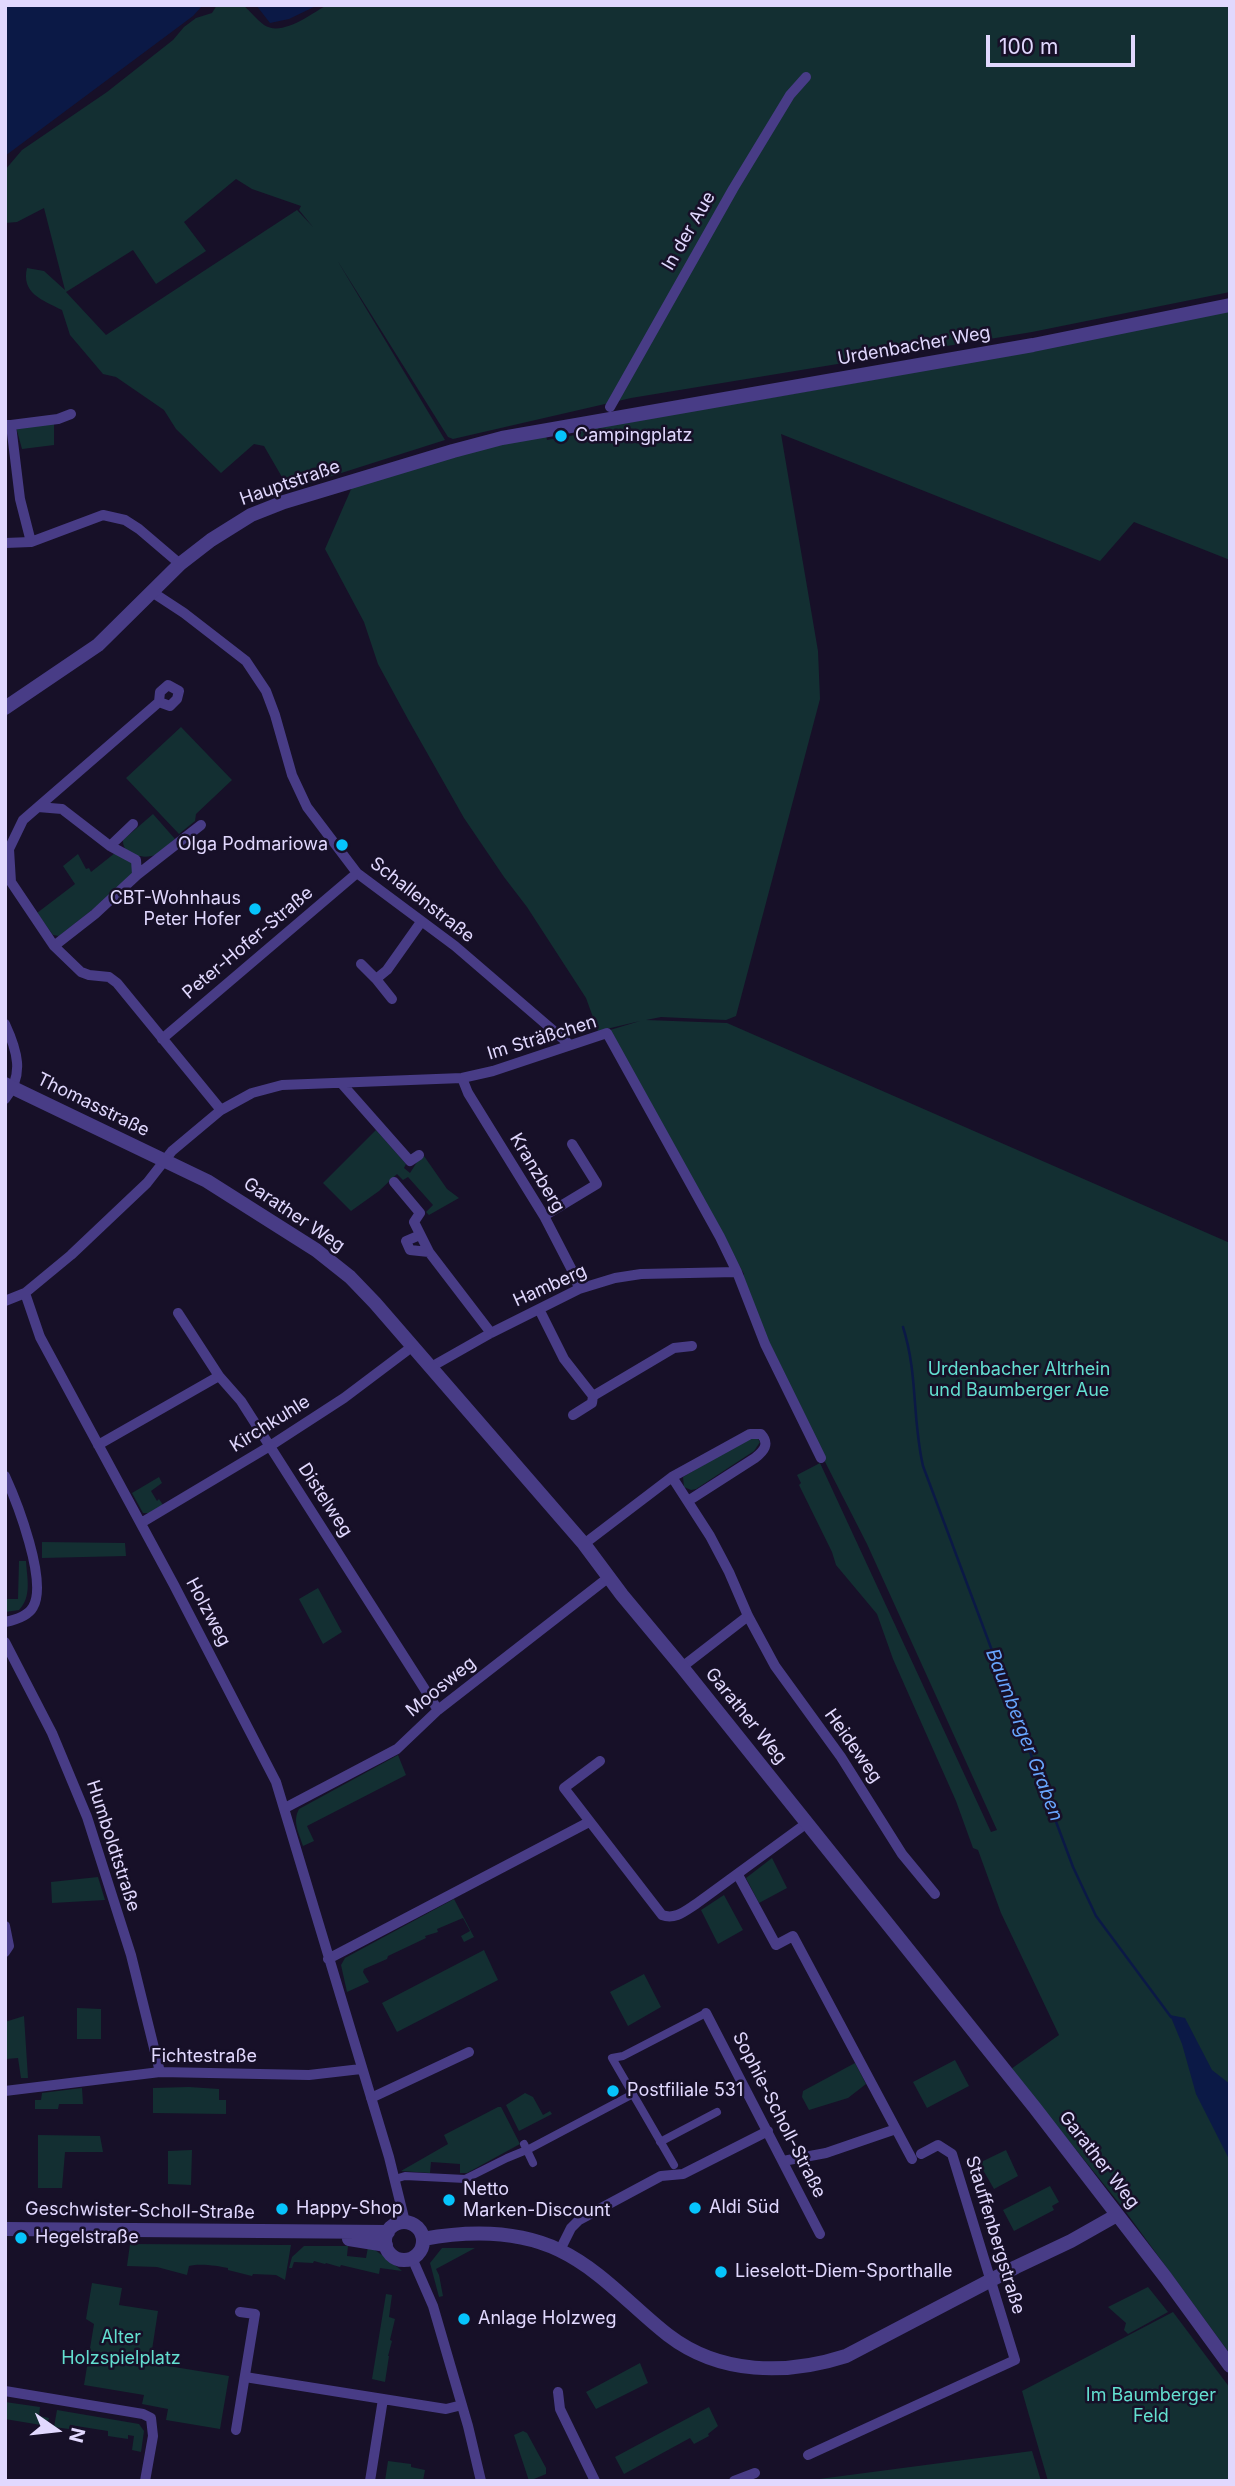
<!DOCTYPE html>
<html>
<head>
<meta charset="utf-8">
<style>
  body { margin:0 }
  #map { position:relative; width:1235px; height:2486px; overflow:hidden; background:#171028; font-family:Inter,sans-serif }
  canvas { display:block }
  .frame { position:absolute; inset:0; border:7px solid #e1d8fe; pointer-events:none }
  .north { position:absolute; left:21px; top:2395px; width:70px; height:70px; -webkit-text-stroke:5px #171028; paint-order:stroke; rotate:104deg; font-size:19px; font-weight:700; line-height:28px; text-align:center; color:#e1d8fe }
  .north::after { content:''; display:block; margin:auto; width:24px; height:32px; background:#e1d8fe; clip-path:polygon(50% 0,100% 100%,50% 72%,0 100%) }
  .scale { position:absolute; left:986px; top:35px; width:149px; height:32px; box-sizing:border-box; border:4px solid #e1d8fe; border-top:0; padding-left:9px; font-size:21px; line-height:24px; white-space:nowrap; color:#e1d8fe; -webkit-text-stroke:5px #171028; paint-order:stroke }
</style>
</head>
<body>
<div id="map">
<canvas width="1235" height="2486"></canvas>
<div class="frame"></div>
<div class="north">N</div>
<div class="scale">100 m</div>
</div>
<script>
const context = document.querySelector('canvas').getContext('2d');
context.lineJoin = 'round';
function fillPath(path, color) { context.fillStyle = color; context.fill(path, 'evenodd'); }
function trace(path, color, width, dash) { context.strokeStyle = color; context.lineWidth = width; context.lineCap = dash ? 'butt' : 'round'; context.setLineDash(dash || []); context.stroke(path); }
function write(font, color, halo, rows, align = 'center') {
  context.font = font + ' Inter,sans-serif'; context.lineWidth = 5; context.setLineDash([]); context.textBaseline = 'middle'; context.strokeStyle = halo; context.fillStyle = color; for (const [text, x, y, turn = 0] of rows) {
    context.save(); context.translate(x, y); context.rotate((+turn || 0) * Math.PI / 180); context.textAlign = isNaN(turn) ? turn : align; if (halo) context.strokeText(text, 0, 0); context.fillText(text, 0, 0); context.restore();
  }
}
const green = new Path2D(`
  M217,5H243C250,11 256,19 264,25C282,37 311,14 327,5H1230V292L1032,332L631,398L453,439L448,437L337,260L445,440L291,489L286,484L264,446L254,444L221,473L176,429L164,410L116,377L103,374L70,335L62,310C42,300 21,293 27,268L44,271L65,290L44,208L17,222L5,223V170L22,150L107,92L173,40L184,27L196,18L212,13ZM236,179L252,189L301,206L299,210L313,227L297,210L106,335L66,292L133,250L156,284L206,251L184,222Z
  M1230,311V560L1134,522L1100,561L781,434L818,651L820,699L736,1016L726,1020L661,1017L646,1020L727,1023L1230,1243V2354L1123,2208L1011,2069L1059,2035L1001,1913L978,1850L973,1848L956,1801L893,1659L877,1614L836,1565L832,1552L799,1485L801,1483L797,1475L820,1463L991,1832L997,1830L867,1544L798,1409L740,1282L744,1274L610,1030L640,1021L598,1031L586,998L527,907L504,877L464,818L409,721L378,664L364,622L325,549L352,487L460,454L546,435L547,440L581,434V429C798,394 1014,356 1230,311Z
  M54,422V445L22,449L16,427Z
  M181,727L232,780L196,814L195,821L179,834L126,778Z
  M153,814L175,839C170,843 164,850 158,854C145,860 122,856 123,840Z
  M115,853L132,863L133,873L116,891L59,936L53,935L37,913L75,884L63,866L78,854L86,869L89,868L91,872Z
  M376,1130L406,1164L404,1168L410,1173L417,1162L424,1156L447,1189L459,1198L429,1215L426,1212L433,1205L408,1177L403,1180L397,1174L379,1191L351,1211L323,1183Z
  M751,1437L758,1439L760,1442L754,1451L696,1489L691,1490L684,1487L683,1477Z
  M159,1477L162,1483L151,1491L157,1501L159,1499L163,1505L149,1513H143L132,1493Z
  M42,1542L125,1543L126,1556L42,1558Z
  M19,1561H26C27,1578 32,1597 19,1610L5,1612V1599H18Z
  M318,1588L342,1632L323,1644L299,1599Z
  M398,1755L406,1775L307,1826L314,1841L303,1846C299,1833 292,1822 299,1809Z
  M772,1858L787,1888L759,1903L746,1878Z
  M98,1877L105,1900L52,1903L51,1882Z
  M724,1895L743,1930L718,1944L701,1910Z
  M454,1899L474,1937L464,1942L461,1936L470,1931L463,1918L437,1929L438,1932L425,1936L426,1938L388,1956L387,1959L364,1969L363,1972L369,1982L347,1992L341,1965L345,1958Z
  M484,1950L498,1980L397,2032L382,2003Z
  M644,1974L661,2007L628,2026L610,1992Z
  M77,2008L101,2009V2039H77Z
  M24,2016L28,2078H21L18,2058L6,2059L5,2066V2022Z
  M955,2060L969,2086L927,2108L913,2082Z
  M855,2063L866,2084L848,2098L809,2110L802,2097L803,2091Z
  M189,2087L219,2089V2100H226V2114L153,2113V2088Z
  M82,2088L83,2104H59L58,2109H35V2100H41L42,2093Z
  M525,2093L533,2097L543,2115L550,2111L552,2114L519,2131L506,2105Z
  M498,2107H501L520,2144L467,2173H460V2164L431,2162L430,2173L401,2171L448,2144L444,2135Z
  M38,2135L100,2136L103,2152H65L62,2188H38Z
  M192,2150L191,2185L168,2184V2151Z
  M1006,2150L1018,2176L994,2189L979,2163Z
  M1050,2186L1059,2202L1052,2206L1054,2210L1014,2231L1003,2210Z
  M130,2244L283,2245H291L285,2280L276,2275L253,2274L252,2276L228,2270V2268C218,2266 200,2263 189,2266L187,2275L157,2267L127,2266Z
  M304,2246H348L347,2256L366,2258L368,2247C376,2249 394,2264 402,2271L380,2268L379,2274L341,2265L340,2267L326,2263L325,2264L314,2261L313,2263L294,2262L292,2268H289L292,2257Z
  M442,2248H475L436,2269L439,2275L443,2296L439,2297L430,2263Z
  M92,2283L122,2288L119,2305L158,2311L150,2363L229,2376L220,2429L166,2420L168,2409L142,2404L144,2395L84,2385L94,2324L86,2319Z
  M1148,2287L1168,2312L1128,2334L1124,2330L1126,2323L1108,2307Z
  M386,2294L392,2295L389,2317L395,2319L390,2340L392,2341L388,2356H389L385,2382L372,2379Z
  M1173,2312L1230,2388V2481H1048L1022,2391Z
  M640,2363L648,2383L596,2409L586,2392Z
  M5,2402L40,2407L39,2416L49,2418L47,2426L5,2419Z
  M709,2407L718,2426L708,2434L709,2436L694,2444L690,2438L624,2474L615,2457Z
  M57,2410L139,2424L144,2431L141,2452L132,2450L134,2436L128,2435V2439L108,2436V2431L70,2425L69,2429L54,2427Z
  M523,2431L527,2433L546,2468V2474L529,2481L514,2435Z
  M1032,2451L1041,2481H804Z
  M388,2461L411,2464V2467L425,2470L423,2481H385Z`);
const water = new Path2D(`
  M5,5H203L193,16L5,156Z
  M256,5H318L289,19L270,23Z
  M1170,2015L1185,2018L1212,2070L1230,2084V2161L1196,2094L1182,2044Z`);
const stream = new Path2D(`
  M903,1327C918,1374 912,1418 923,1466L1073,1867L1096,1916L1171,2017`);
const pedestrian = new Path2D(`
  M660,2142L717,2112
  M524,2144L533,2163
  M674,2165L612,2058L623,2056L706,2013
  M395,2179L405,2176L465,2179L507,2158L529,2149L633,2094`);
const minor = new Path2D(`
  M610,407L733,189L790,95L806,77
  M5,425H11L20,499L31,542
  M11,425L58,419L71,414
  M5,543L31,542L103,515L125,520L139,529L180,564
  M152,592L184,613L246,661L266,691L275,715L292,775L307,807L357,873L455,946L569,1044
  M159,702L170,706L177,699L179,691L168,685L160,692L159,702L23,820L9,849L11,882L54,946L81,972L89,975L109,977L117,983L221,1110
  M38,807L62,809L110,846L136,860L137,875
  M110,846L133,824
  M54,946L95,914L137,875L201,825
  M361,964L376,979L387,970L421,922
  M376,979L392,999
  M5,1024C17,1050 25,1075 5,1099
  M162,1039L357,873
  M462,1078L468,1093L544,1216L574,1274L579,1289
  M342,1084L410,1161L419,1155
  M394,1182L420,1213L414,1222L429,1252L491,1333
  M544,1216L597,1184L572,1144
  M420,1235L406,1241L410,1250L429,1252
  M25,1293L40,1337L174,1585L276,1782L389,2157L405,2222
  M5,1301L25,1293L71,1255L147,1183L172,1151L221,1110L252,1093L282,1085L462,1078L493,1071L607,1033L720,1237L737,1272L765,1344L821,1458
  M539,1309L564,1359L593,1396L674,1348L692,1346
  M178,1313L219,1376L241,1401L438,1710
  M431,1367L491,1333L579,1289L615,1278L641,1274L737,1272
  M573,1415L592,1403L593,1396
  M98,1445L219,1376
  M5,1476C17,1502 48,1582 33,1607C28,1616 15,1620 5,1622
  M672,1477L710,1536L729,1572L748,1616L775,1666L841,1757L902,1854L935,1894
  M141,1523L270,1446L344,1398L413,1346
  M584,1544L672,1477L750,1434H761C770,1444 764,1451 755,1458L688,1501
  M5,1642L52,1733L87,1817L131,1955L160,2072
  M682,1667L748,1616
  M600,1761L564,1788L662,1915C675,1920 685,1911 696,1904L807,1823
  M285,1808L397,1749L438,1710L609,1577
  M738,1875L776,1945L793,1936L912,2159
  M5,1926L9,1946L5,1952
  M328,1959L589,1822
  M706,2013L820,2234
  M5,2091L160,2072L309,2075L361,2069
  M371,2098L469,2052
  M783,2161L826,2153L896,2129
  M560,2250L571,2228L579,2220L661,2176L683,2174L768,2131
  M412,2258L433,2306L468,2426L481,2481
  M245,2377L446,2409L462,2405
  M5,2391L143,2414L151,2418L153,2436L145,2481
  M558,2392L560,2409L595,2481
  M236,2430L255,2314L240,2312
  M808,2455L1015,2360L952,2154L938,2145L921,2154
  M370,2481L383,2399
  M734,2481L755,2473`);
const tertiary = new Path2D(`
  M5,708L98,645L180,564L211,540L251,515L284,502L453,451L502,438L1033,345L1230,305
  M5,1084L207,1181L316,1250L350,1277L375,1303L584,1544L622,1595L682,1667L1035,2108L1166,2278L1230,2366
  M385 2241a19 19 0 1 1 38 0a19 19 0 1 1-38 0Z
  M5,2229L388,2232
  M349,2239L386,2245
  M423,2239C467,2231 517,2230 559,2250C601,2270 632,2307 668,2335C720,2375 787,2375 846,2356L1016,2267L1071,2241L1117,2215`);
const markers = [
  [561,436,7,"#06c4fc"],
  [342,845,7,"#06c4fc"],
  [255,909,7,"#06c4fc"],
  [613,2091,7,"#06c4fc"],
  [449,2200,7,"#06c4fc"],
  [695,2208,7,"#06c4fc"],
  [282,2209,7,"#06c4fc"],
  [21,2238,7,"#06c4fc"],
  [721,2272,7,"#06c4fc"],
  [464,2319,7,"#06c4fc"]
];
const streetNames = [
  ["In der Aue",689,231,-60],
  ["Urdenbacher Weg",914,346,-10],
  ["Hauptstraße",290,483,-19],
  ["Schallenstraße",422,900,38],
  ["Peter-Hofer-Straße",248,943,-40],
  ["Im Sträßchen",542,1038,-17],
  ["Thomasstraße",93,1105,26],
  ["Kranzberg",537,1173,59],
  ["Garather Weg",294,1215,34],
  ["Hamberg",550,1286,-24],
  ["Kirchkuhle",270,1424,-32],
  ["Distelweg",325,1500,57],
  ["Holzweg",208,1612,62],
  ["Moosweg",441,1687,-39],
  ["Garather Weg",746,1716,51],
  ["Heideweg",853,1746,55],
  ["Humboldtstraße",113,1846,72],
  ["Fichtestraße",204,2057],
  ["Sophie-Scholl-Straße",779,2115,63],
  ["Garather Weg",1099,2160,52],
  ["Geschwister-Scholl-Straße",140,2211,1],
  ["Stauffenbergstraße",995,2235,73]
];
const poiNames = [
  ["Campingplatz",575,436],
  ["Olga Podmariowa",328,845,"right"],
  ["CBT-Wohnhaus",241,899,"right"],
  ["Peter Hofer",241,920,"right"],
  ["Postfiliale 531",627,2091],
  ["Netto",463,2190],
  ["Marken-Discount",463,2211],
  ["Aldi Süd",709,2208],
  ["Happy-Shop",296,2209],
  ["Hegelstraße",35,2238],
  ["Lieselott-Diem-Sporthalle",735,2272],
  ["Anlage Holzweg",478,2319]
];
const parkNames = [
  ["Urdenbacher Altrhein",1019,1370],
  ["und Baumberger Aue",1019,1391],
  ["Alter",121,2338],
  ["Holzspielplatz",121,2359],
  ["Im Baumberger",1151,2396],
  ["Feld",1151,2417]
];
const waterNames = [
  ["Baumberger Graben",1024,1735,69]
];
fillPath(green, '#132f32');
fillPath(water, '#0b1946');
trace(stream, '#0b1946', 2.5);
trace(pedestrian, '#483c86', 8);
trace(minor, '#483c86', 10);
trace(tertiary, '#483c86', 14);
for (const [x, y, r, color] of markers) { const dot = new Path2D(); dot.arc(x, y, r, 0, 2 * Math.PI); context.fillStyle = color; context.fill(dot); trace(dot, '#171028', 2.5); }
write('18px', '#e1d8fe', '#171028', streetNames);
write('18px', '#e1d8fe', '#171028', poiNames, 'left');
write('18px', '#63dfd0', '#171028', parkNames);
write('italic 19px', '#67a5fd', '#171028', waterNames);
</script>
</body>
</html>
